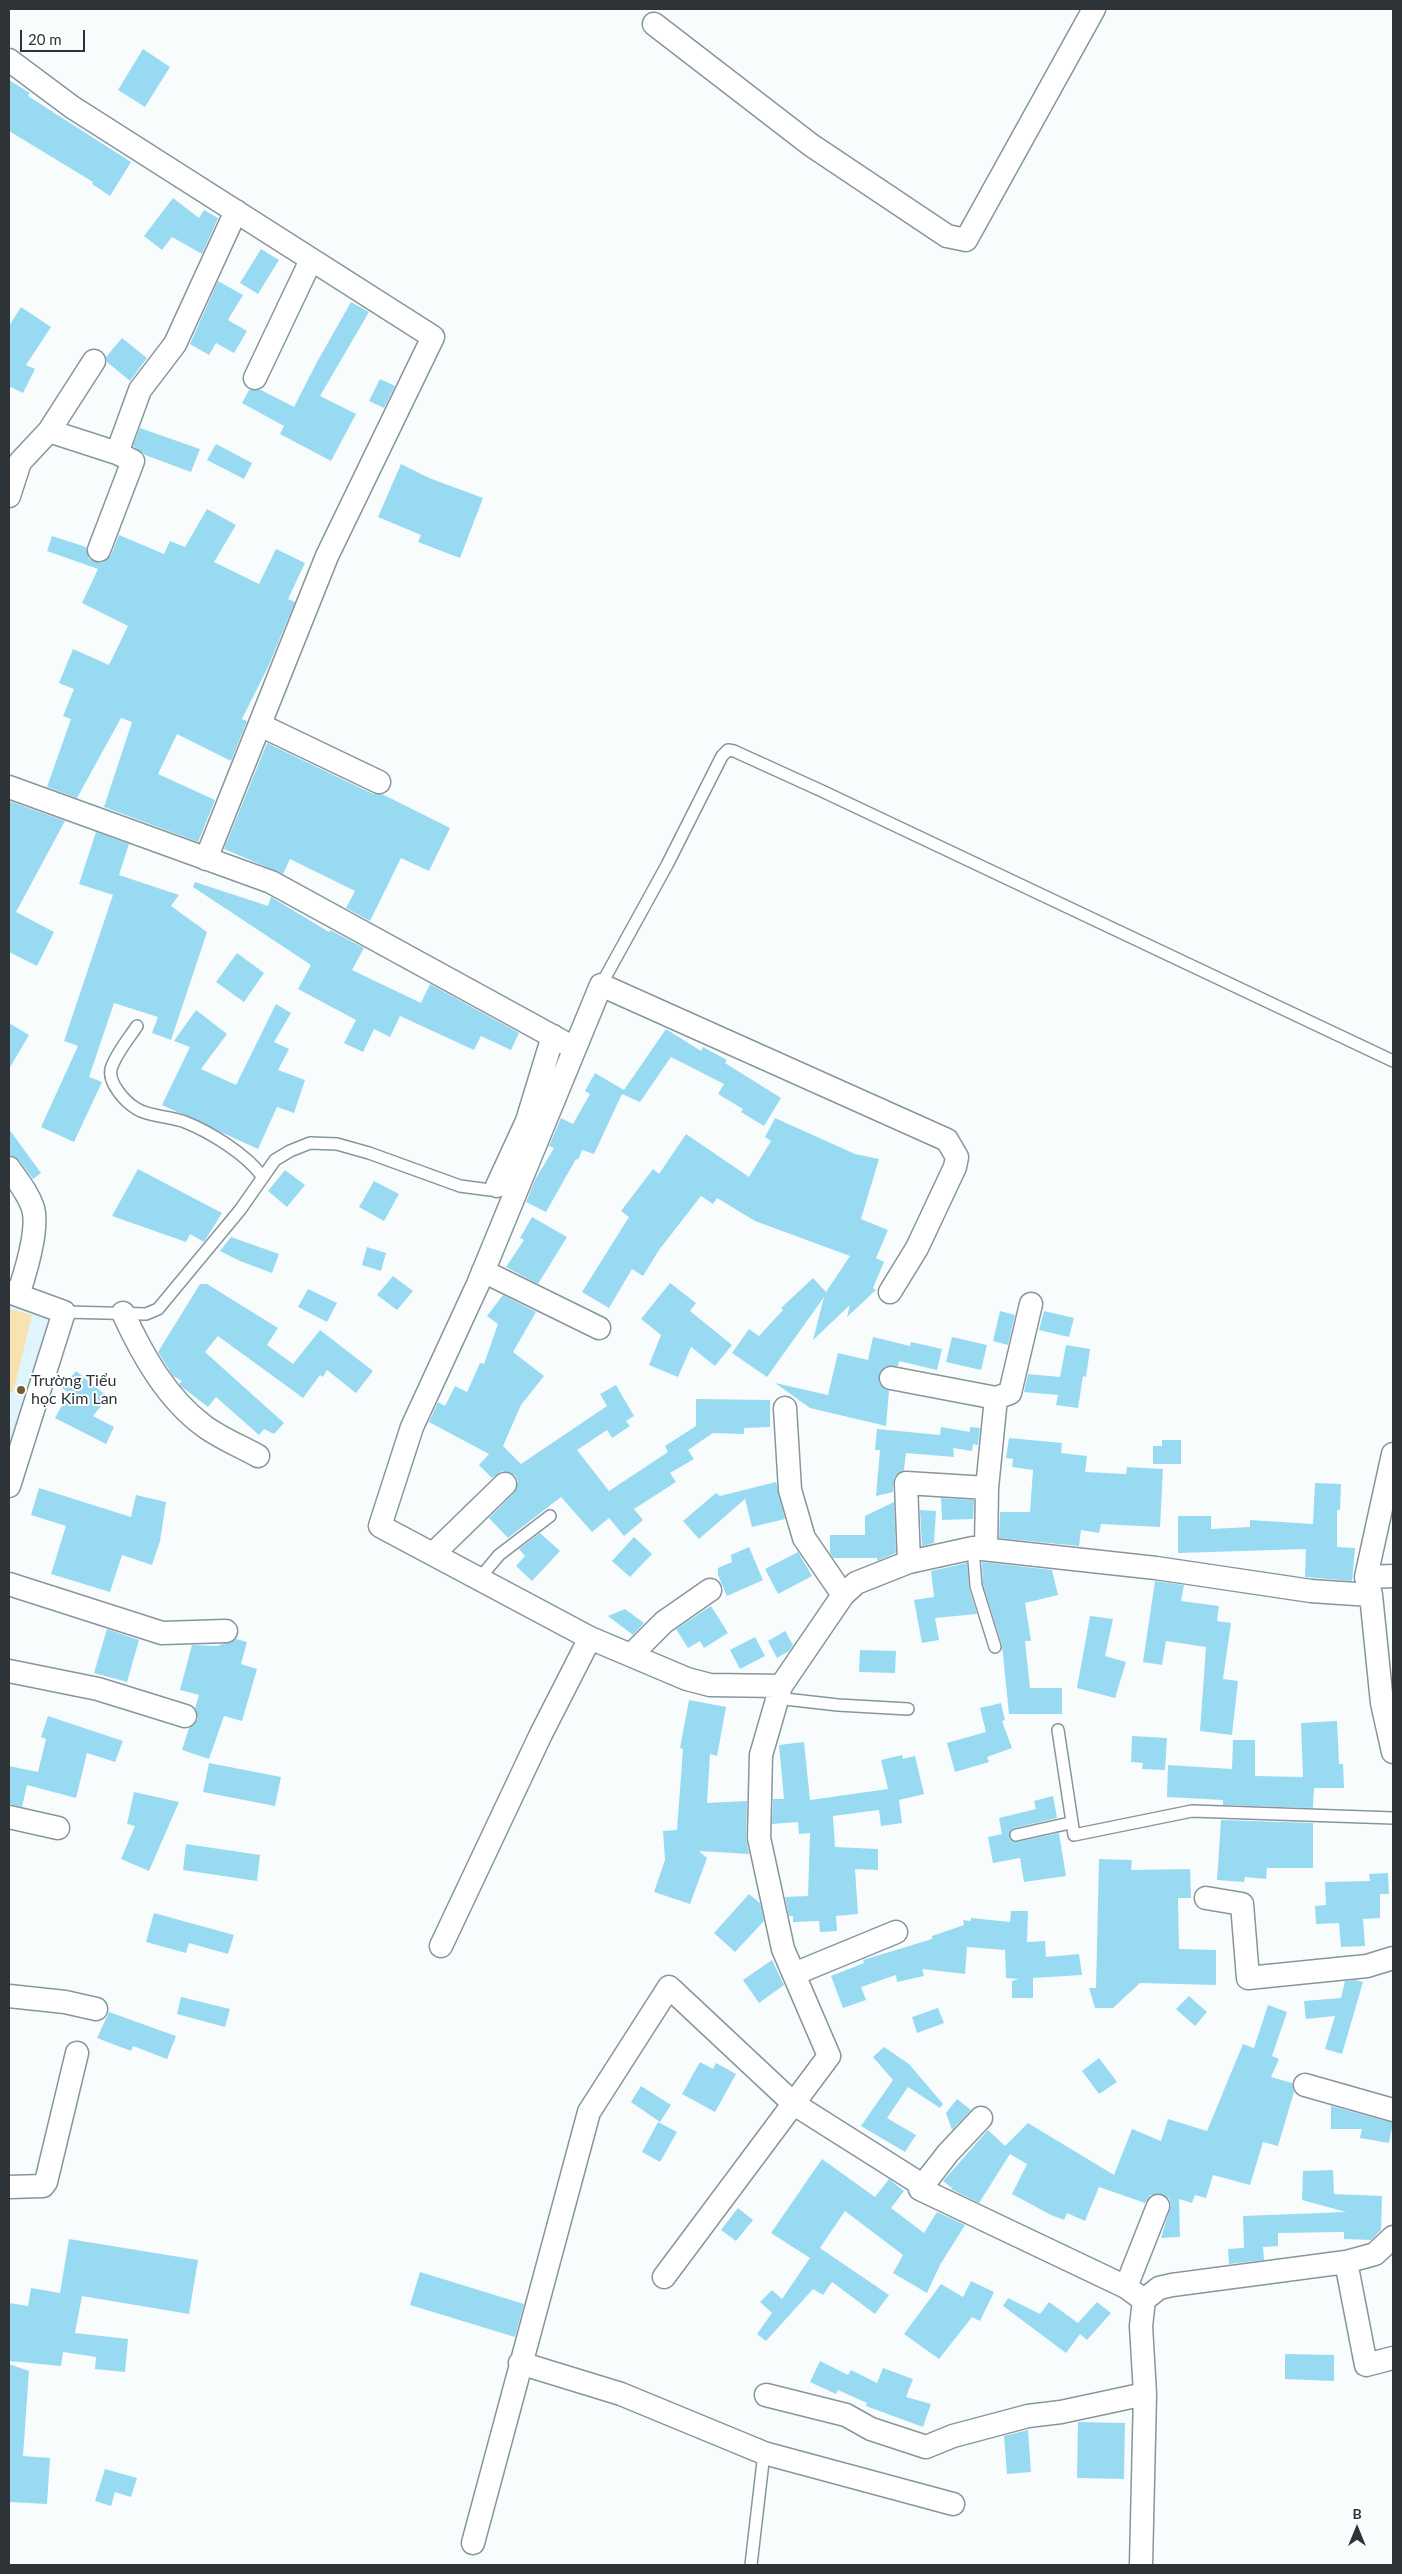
<!DOCTYPE html>
<html>
<head>
<meta charset="utf-8">
<style>
  body { margin:0 }
  #map { position:relative; width:1402px; height:2574px; overflow:hidden; background:#f8fcfd; font-family:Lato,sans-serif }
  canvas { display:block }
  .frame { position:absolute; inset:0; border:10px solid #2d3336; pointer-events:none }
  .north { position:absolute; left:1332px; top:2504px; width:50px; height:50px; -webkit-text-stroke:4px #fff; paint-order:stroke; rotate:0deg; font-size:14px; font-weight:700; line-height:20px; text-align:center; color:#2d3336 }
  .north::after { content:''; display:block; margin:auto; width:18px; height:22px; background:#2d3336; clip-path:polygon(50% 0,100% 100%,50% 72%,0 100%) }
  .scale { position:absolute; left:20px; top:30px; width:65px; height:22px; box-sizing:border-box; border:2px solid #2d3336; border-top:0; padding-left:6px; font-size:15px; line-height:18px; white-space:nowrap; color:#2d3336; -webkit-text-stroke:4px #fff; paint-order:stroke }
</style>
</head>
<body>
<div id="map">
<canvas width="1402" height="2574"></canvas>
<div class="frame"></div>
<div class="north">B</div>
<div class="scale">20 m</div>
</div>
<script>
const context = document.querySelector('canvas').getContext('2d');
context.lineJoin = 'round';
function fillPath(path, color) { context.fillStyle = color; context.fill(path, 'evenodd'); }
function trace(path, color, width, dash) { context.strokeStyle = color; context.lineWidth = width; context.lineCap = dash ? 'butt' : 'round'; context.setLineDash(dash || []); context.stroke(path); }
function write(font, color, halo, rows, align = 'center') {
  context.font = font + ' Lato,sans-serif'; context.lineWidth = 4; context.setLineDash([]); context.textBaseline = 'middle'; context.strokeStyle = halo; context.fillStyle = color; for (const [text, x, y, turn = 0] of rows) {
    context.save(); context.translate(x, y); context.rotate((+turn || 0) * Math.PI / 180); context.textAlign = isNaN(turn) ? turn : align; if (halo) context.strokeText(text, 0, 0); context.fillText(text, 0, 0); context.restore();
  }
}
const built = new Path2D(`
  M9,1300L58,1317L9,1464Z`);
const green = new Path2D(`
  M9,1309L32,1315L13,1393L9,1392Z`);
const building = new Path2D(`
  M143,49L170,67L145,107L118,90Z
  M9,80L30,93L28,96L131,162L110,196L92,184L93,182L9,131Z
  M173,198L199,218L204,210L218,218L202,254L172,237L162,250L144,236Z
  M261,249L279,260L258,294L240,283Z
  M218,281L243,295L228,320L247,331L234,353L216,343L209,355L190,344Z
  M351,302L369,312L320,396L356,414L331,461L280,434L284,426L242,403L249,390H261L294,407L317,362Z
  M21,307L51,327L26,365L35,369L23,393L11,387L9,391V326Z
  M122,338L147,358L130,381L107,362L106,357Z
  M380,379L395,386L384,408L369,401Z
  M140,428L200,449L191,472L145,455L133,446Z
  M216,444L252,463L244,479L207,460Z
  M401,464L429,478L483,498L460,558L418,542L421,535L378,517Z
  M207,509L236,525L214,562L259,584L276,549L305,563L288,599L295,602L268,667L242,719L247,721L231,761L177,734L158,774L215,800L198,842L104,807L132,722L121,718L77,798L47,787L71,719L63,716L74,689L59,683L73,649L109,665L128,626L82,603L98,569L47,551L52,536L86,547L89,559L102,563L111,555L119,535L164,554L170,541L185,547Z
  M267,743L373,794H382L450,828L429,871L401,858L370,921L346,908L355,891L290,859L283,874L224,849Z
  M9,801L65,821L16,912L54,932L37,966L9,952Z
  M96,832L129,844L119,875L179,895L171,906L207,932L171,1040L152,1033L158,1017L114,1003L89,1077L102,1082L74,1142L41,1127L78,1046L64,1041L113,895L79,884Z
  M195,882L268,906L271,897L329,932L330,930L334,932L364,948L352,970L421,1003L430,984L519,1033L511,1050L481,1036L474,1050L400,1016L390,1037L374,1029L363,1052L344,1043L356,1020L298,989L311,965L193,887Z
  M237,953L264,973L244,1002L216,982Z
  M276,1004L291,1013L274,1042L289,1049L278,1070L305,1080L294,1113L277,1107L258,1149L162,1105L190,1047L174,1041L196,1010L227,1034L201,1069L236,1085Z
  M9,1023L29,1035L9,1069Z
  M666,1029L701,1051L703,1047L727,1060L725,1063L781,1098L764,1126L741,1112L743,1109L718,1094L724,1084L671,1057L640,1102L622,1094L594,1154L582,1150L578,1160L576,1159L546,1212L526,1202L536,1178L554,1148L549,1146L561,1118L573,1124L590,1094L585,1091L595,1073L624,1090Z
  M775,1118L855,1154L879,1159L861,1219L888,1230L876,1258L884,1262L873,1288L876,1290L847,1317L850,1305L813,1340L824,1297L767,1377L732,1353L749,1329L759,1336L783,1310L781,1308L813,1278L826,1292L850,1256L755,1221L717,1198L713,1204L701,1196L659,1250L643,1276L632,1269L609,1308L582,1292L629,1217L621,1211L653,1169L659,1174L686,1134L749,1177L771,1141L765,1137Z
  M9,1129L41,1173L33,1179L19,1160L9,1155Z
  M138,1169L222,1213L204,1242L190,1234L186,1242L112,1216Z
  M285,1170L305,1185L287,1207L268,1191Z
  M374,1181L399,1194L384,1221L359,1207Z
  M532,1217L567,1237L538,1284L506,1267L524,1240L520,1238Z
  M231,1237L279,1254L272,1273L240,1261L220,1251Z
  M367,1247L386,1253L381,1271L362,1265Z
  M393,1276L413,1291L397,1310L377,1295Z
  M670,1283L696,1303L690,1311L732,1345L715,1366L691,1347L678,1377L649,1365L661,1335L641,1319Z
  M200,1284H207L278,1328L267,1345L293,1364L320,1330L373,1371L356,1393L327,1370L323,1377L320,1375L303,1398L218,1336L205,1352L284,1423L274,1434L264,1429L259,1435L216,1397L208,1407L182,1387L179,1384L182,1381L173,1376L158,1352Z
  M308,1289L337,1303L327,1322L298,1307Z
  M503,1295L536,1312L513,1352L544,1376L521,1405L503,1446L521,1464L607,1406L600,1394L616,1385L634,1416L626,1421L630,1426L612,1438L607,1430L577,1450L609,1491L668,1452L665,1446L696,1426V1399L770,1400V1427L744,1428V1434L713,1433L688,1450L694,1459L670,1473L676,1482L634,1509L643,1520L624,1536L609,1518L592,1532L561,1497L508,1538L489,1518L514,1493L518,1481L515,1475L502,1471L492,1478L479,1465L489,1454L429,1422L438,1402L445,1406L455,1386L467,1392L480,1363L484,1364L498,1324L487,1316Z
  M1000,1311L1015,1315L1008,1345L993,1341Z
  M1044,1311L1074,1318L1069,1337L1039,1330Z
  M873,1337L910,1346L911,1342L942,1349L937,1370L899,1361L898,1366H887L881,1370L879,1383L889,1391L886,1426L810,1408L775,1383L828,1395L838,1353L868,1360Z
  M952,1337L987,1345L981,1370L946,1362Z
  M1066,1345L1090,1349L1086,1377L1083,1376L1078,1408L1056,1405L1058,1395L1024,1392L1028,1374L1060,1377Z
  M76,1371L108,1397L93,1416L114,1427L106,1444L55,1418L69,1393L62,1388Z
  M941,1427L970,1432V1427L980,1428L978,1445L973,1444L972,1451L953,1448L954,1457L906,1453L904,1470L894,1477L893,1492L876,1496L880,1450H875L877,1429L940,1435Z
  M1009,1438L1062,1443L1061,1453L1087,1456L1085,1472L1126,1474L1127,1467L1163,1469L1160,1527L1101,1524L1099,1533L1081,1530L1079,1546L999,1538L1000,1512H1030L1033,1470L1012,1467L1013,1459L1006,1458Z
  M1162,1440H1181V1464H1153V1446H1162Z
  M776,1482L785,1519L752,1527L745,1499L699,1539L683,1521L716,1493L720,1496Z
  M1315,1483L1341,1484L1340,1510H1337V1547L1355,1548L1352,1581L1305,1577L1306,1549L1178,1553V1516H1211V1529L1250,1527V1520L1313,1524Z
  M39,1488L131,1517L136,1495L166,1502L160,1541L152,1565L122,1555L110,1592L51,1574L66,1526L31,1515Z
  M941,1498L974,1500L973,1519L942,1520Z
  M894,1502L896,1553L877,1561V1558H833L830,1553V1535H865V1516Z
  M920,1510L936,1511L934,1543L922,1546Z
  M540,1533L560,1551L532,1581L516,1566L525,1556L519,1549Z
  M634,1537L652,1554L630,1577L612,1561Z
  M749,1547L763,1580L727,1596L718,1575V1568L732,1562L731,1555Z
  M798,1552L812,1576L778,1594L765,1569Z
  M982,1562L1052,1570L1058,1595L1025,1603L1031,1641H1025L1030,1688H1062V1714H1009L1002,1645L983,1585Z
  M967,1563L969,1588L977,1614L935,1618L939,1640L922,1643L914,1600L934,1597L931,1571Z
  M1155,1581L1184,1585L1181,1601L1219,1606L1217,1621L1231,1623L1223,1679L1238,1681L1232,1735L1200,1731L1206,1647L1166,1641L1162,1665L1143,1662Z
  M711,1606L728,1633L704,1648L700,1641L688,1648L676,1629Z
  M625,1609L644,1623L633,1635L608,1616Z
  M1090,1616L1113,1619L1105,1656L1126,1662L1115,1698L1077,1688Z
  M107,1629L139,1640L127,1682L94,1673Z
  M785,1631L793,1645L789,1651L777,1658L768,1641Z
  M755,1637L765,1656L740,1669L730,1650Z
  M236,1639L247,1642L241,1664L257,1669L242,1721L224,1716L209,1759L182,1750L189,1728L198,1719L195,1708L199,1695L180,1690L192,1645L217,1646Z
  M860,1650L896,1651L895,1673L859,1672Z
  M689,1700L726,1707L717,1756L710,1754L707,1803L747,1801L746,1838L749,1854L699,1851L707,1858L690,1904L654,1892L665,1860L663,1831L677,1830L683,1749L680,1748Z
  M1001,1703L1005,1720L1002,1721L1012,1748L987,1757L989,1762L955,1772L947,1743L986,1732L980,1708Z
  M48,1716L123,1741L115,1762L87,1753L76,1798L27,1785L22,1807L9,1804V1766L38,1772L46,1739L41,1737Z
  M1337,1721L1339,1764H1343L1344,1788H1314L1313,1808L1223,1805V1800L1167,1797L1168,1765L1232,1769L1233,1740H1255V1776L1303,1777L1301,1723Z
  M1132,1736L1167,1738L1165,1770L1142,1769L1143,1763L1131,1762Z
  M804,1742L810,1800L888,1789L881,1760L902,1755L903,1759L915,1756L924,1794L899,1800L902,1823L881,1826L879,1810L833,1816L835,1847L878,1849V1870L855,1869L858,1914L836,1916L837,1931L820,1932L819,1921L793,1922V1916H789L785,1897L808,1896L810,1833L799,1834L798,1822L772,1824L773,1799H784L779,1745Z
  M209,1763L281,1777L275,1806L203,1792Z
  M134,1792L179,1802L149,1871L121,1859L135,1826L127,1824Z
  M1053,1796L1057,1818L1014,1828L1011,1830L1009,1836L1011,1840L1017,1842L1059,1833L1066,1876L1024,1882L1020,1858L993,1863L988,1837L1002,1834L999,1818L1036,1809L1034,1801Z
  M1221,1820L1313,1823V1868H1267L1266,1879L1245,1877L1244,1882L1217,1880Z
  M186,1844L260,1855L257,1881L183,1870Z
  M1099,1859L1132,1860L1131,1870L1190,1869L1191,1898H1178L1179,1949L1216,1950V1985L1140,1983L1113,2008H1095L1089,1988H1096Z
  M1388,1873L1389,1894H1380V1918L1363,1919L1365,1946L1341,1947L1339,1923L1316,1924L1315,1906L1326,1905L1325,1882L1370,1881L1369,1874Z
  M749,1894L760,1903L764,1921L735,1952L714,1933Z
  M1011,1911H1028L1027,1942L1045,1941L1046,1957L1079,1954L1082,1975L1033,1978V1998H1012V1981L1019,1979L1006,1978L1005,1950L967,1947L965,1974L922,1969L924,1976L897,1982L896,1975L861,1987L866,2000L843,2008L831,1976L864,1963L863,1960L932,1939V1936L964,1925L963,1920L971,1921V1918L1010,1922Z
  M154,1913L234,1935L228,1954L189,1943L186,1953L146,1942Z
  M772,1960L784,1985L759,2003L743,1980Z
  M1355,1980L1363,1982L1342,2054L1325,2049L1335,2016L1306,2019L1304,2001L1341,1998L1345,1981Z
  M1189,1996L1207,2012L1195,2026L1176,2009Z
  M181,1997L230,2009L225,2027L177,2014Z
  M1268,2005L1287,2012L1272,2056L1279,2059L1271,2077L1292,2083L1294,2092L1278,2146L1263,2142L1250,2185L1213,2175L1206,2198L1195,2195L1192,2203L1179,2199L1180,2237L1161,2238L1171,2205L1169,2198L1162,2194L1150,2195L1145,2203L1099,2187L1085,2221L1067,2213L1064,2220L1051,2215L1012,2194L1027,2164L1010,2154L979,2203L951,2189L952,2188L943,2181L988,2130L1005,2146L1028,2123L1114,2175L1132,2129L1161,2141L1168,2119L1207,2131L1243,2044L1254,2048Z
  M938,2008L944,2023L917,2033L912,2017Z
  M109,2012L176,2036L167,2059L133,2046L131,2051L97,2038Z
  M884,2047L909,2064L943,2104L940,2108L908,2087L887,2118L916,2135L905,2152L861,2126L893,2080L873,2057Z
  M1099,2058L1117,2082L1099,2094L1082,2071Z
  M700,2062L713,2069L716,2063L736,2074L715,2112L682,2094Z
  M641,2086L671,2105L660,2122L631,2102Z
  M957,2099L971,2110L952,2130L946,2113Z
  M1331,2106L1393,2123L1389,2143L1360,2138L1362,2129H1331Z
  M658,2122L677,2132L660,2162L642,2152Z
  M822,2159L875,2197L889,2179L904,2191L891,2208L924,2233L937,2212L965,2225L940,2265L927,2293L893,2273L903,2255L845,2211L820,2248L889,2295L875,2314L832,2282L823,2295L813,2289L766,2341L757,2334L772,2313L760,2302L772,2290L782,2299L810,2258L771,2233Z
  M1333,2170L1334,2194L1382,2196L1381,2230L1371,2240L1344,2239V2232L1278,2233V2246L1263,2247L1264,2260L1229,2264L1228,2249L1244,2248L1243,2216L1346,2212L1302,2200L1303,2171Z
  M738,2208L753,2220L736,2241L721,2230Z
  M69,2239L198,2260L189,2314L82,2296L75,2333L128,2339L125,2372L95,2369L96,2357L63,2352L61,2366L9,2361V2303L28,2306L31,2288L60,2293Z
  M420,2272L524,2304L515,2337L410,2305Z
  M971,2281L994,2292L980,2321L972,2317L939,2359L904,2334L941,2284L963,2297Z
  M1008,2298L1040,2314L1049,2302L1078,2323L1097,2302L1111,2313L1087,2340L1080,2334L1066,2353L1003,2306Z
  M1285,2354L1334,2355V2381L1285,2379Z
  M820,2361L848,2375L851,2370L877,2383L883,2368L913,2379L906,2397L931,2404L923,2427L866,2406L867,2403L838,2390L836,2394L810,2382Z
  M9,2364L29,2371L23,2456L50,2458L47,2504L9,2502Z
  M1078,2422L1125,2423L1124,2479L1077,2478Z
  M1028,2430L1031,2472L1007,2474L1004,2436Z
  M105,2469L137,2478L131,2497L115,2492L111,2506L95,2501Z`);
const lane = new Path2D(`
  M601,985L667,865L722,756L728,750L734,751L822,791L1393,1061
  M137,1026C129,1038 115,1055 111,1069C108,1083 125,1102 137,1109C150,1117 170,1116 185,1122C210,1132 246,1154 262,1176
  M64,1312L146,1314L158,1309L240,1210L275,1160L290,1151L310,1143L337,1144L369,1153L460,1186L490,1190L497,1186L499,1188
  M973,1548L976,1586L995,1647
  M479,1579L499,1555L550,1516
  M776,1698L838,1705L908,1709
  M1058,1730L1074,1835L1192,1811L1393,1818
  M1016,1835L1070,1823
  M751,2565L764,2453`);
const street = new Path2D(`
  M654,24L811,145L947,236L966,240L1094,9
  M9,60L72,107L433,337L327,556L206,859
  M255,378L311,260
  M49,431L117,453
  M9,496L20,462L49,431L94,361
  M99,550L133,461L117,453L140,390L175,344L236,211
  M260,725L379,782
  M9,787L271,882L574,1048
  M9,1168C18,1181 28,1193 33,1208C39,1229 25,1274 18,1295
  M497,1186L527,1121L553,1036
  M483,1271L599,1328
  M9,1292L64,1312L9,1486
  M123,1313C142,1354 166,1398 204,1426C220,1438 240,1446 258,1456
  M891,1378L996,1398L987,1488L986,1549
  M996,1398L1010,1393L1031,1304
  M785,1408L790,1490L804,1538L843,1595
  M1393,1454L1366,1577L1371,1595L1382,1703L1393,1752
  M433,1554L505,1484
  M909,1562L906,1483L987,1488
  M1366,1577L1393,1576
  M9,1584L162,1633L226,1631
  M631,1655L664,1622L710,1590
  M9,1671L98,1689L185,1716
  M781,1686L710,1685L687,1679L590,1638L380,1526L412,1427L478,1284L601,985L947,1140L957,1157L955,1167L917,1248L890,1292
  M9,1817L58,1828
  M1206,1898L1242,1904L1248,1978L1367,1966L1393,1958
  M441,1946L541,1734L590,1638
  M794,1974L896,1932
  M9,1996L65,2002L96,2009
  M1305,2085L1393,2110
  M9,2187L43,2186L46,2182L77,2053
  M920,2189L948,2153L981,2118
  M1346,2262L1366,2365L1393,2358
  M664,2277L829,2056L783,1949L759,1838L761,1755L781,1686L843,1595L856,1583L909,1562L973,1548L1156,1568L1311,1591L1371,1595
  M1126,2287L1158,2206
  M520,2363L621,2394L764,2453L953,2504
  M766,2395L846,2415L871,2429L926,2447L953,2436L1028,2416L1061,2412L1145,2394
  M473,2543L589,2112L669,1987L794,2104L919,2183L920,2189L1126,2287L1144,2300
  M1141,2565L1145,2394L1141,2326L1144,2300L1159,2288L1172,2285L1346,2262L1375,2254L1393,2237`);
const markers = [
  [21,1390,5,"#715d2c"]
];
const poiNames = [
  ["Trường Tiểu",31,1381],
  ["học Kim Lan",31,1399]
];
fillPath(built, '#e0f4fc');
fillPath(green, '#f8e2b1');
fillPath(building, '#99daf3');
trace(lane, '#87969c', 14);
trace(street, '#87969c', 25);
trace(lane, '#fff', 11);
trace(street, '#fff', 22);
for (const [x, y, r, color] of markers) { const dot = new Path2D(); dot.arc(x, y, r, 0, 2 * Math.PI); context.fillStyle = color; context.fill(dot); trace(dot, '#fff', 2); }
write('16px', '#2d3336', '#fff', poiNames, 'left');
</script>
</body>
</html>
